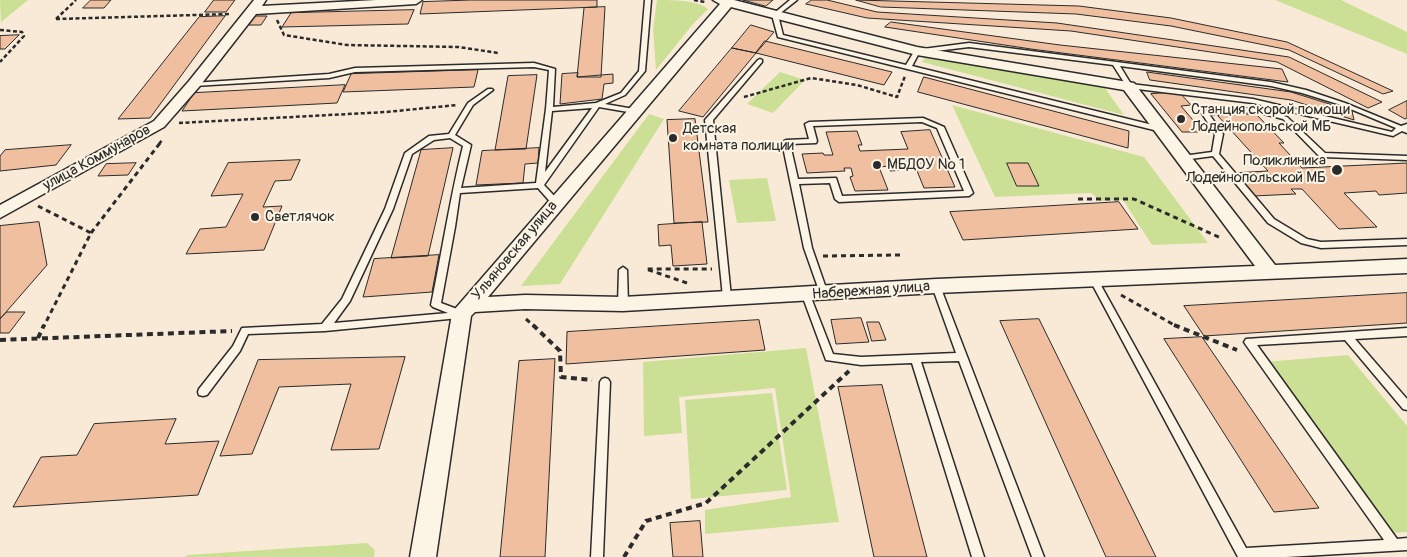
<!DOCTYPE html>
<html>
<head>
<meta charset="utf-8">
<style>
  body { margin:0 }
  canvas { display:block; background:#f9ead7 }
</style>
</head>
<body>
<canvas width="1407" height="557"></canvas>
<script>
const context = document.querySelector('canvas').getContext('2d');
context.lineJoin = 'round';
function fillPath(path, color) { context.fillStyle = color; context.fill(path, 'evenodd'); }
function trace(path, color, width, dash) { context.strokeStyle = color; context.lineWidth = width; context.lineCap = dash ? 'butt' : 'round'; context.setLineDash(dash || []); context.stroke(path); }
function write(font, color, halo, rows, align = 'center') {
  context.font = font + ' Pangolin,sans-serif'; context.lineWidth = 4; context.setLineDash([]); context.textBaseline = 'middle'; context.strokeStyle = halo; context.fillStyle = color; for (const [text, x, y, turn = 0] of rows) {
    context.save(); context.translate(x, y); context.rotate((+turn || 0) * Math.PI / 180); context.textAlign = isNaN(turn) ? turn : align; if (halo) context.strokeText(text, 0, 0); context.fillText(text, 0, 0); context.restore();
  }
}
const green = new Path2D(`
  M0,0H28L1,22Z
  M657,0C671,0 698,0 708,9L693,24L656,70L653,29Z
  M1275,0H1341L1407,32V54Z
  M926,56L1105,88L1124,115L922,62Z
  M780,72L805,80L773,113L747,104Z
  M952,105L1144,157L1208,243L1152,245L1123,200L1100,201L1091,193L995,197Z
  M649,114L664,119L560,284L521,286Z
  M767,178L776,221L737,223L729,180Z
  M806,348L839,522L705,534V510L791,497L775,388L679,397L682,433L644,436L643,362Z
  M1348,355L1407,426V532L1390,533L1265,362Z
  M772,393L787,490L691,499L685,400Z
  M367,543L375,550L374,557H185L188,555Z`);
const building = new Path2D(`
  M91,0H111L104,8H83Z
  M214,0H235L226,12H205Z
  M471,0H597V7L420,14L423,2Z
  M743,0H773L766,6Z
  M812,0H827L877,12L1057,23L1289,57L1382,102L1368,108L1277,62L1071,31L867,18L806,4Z
  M856,0L1079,6L1171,18L1287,42L1393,91L1383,94L1289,50L1171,26L1076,14L881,7Z
  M605,7L601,77H577L584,8Z
  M414,10L408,24L282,27L291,13Z
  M225,16L150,118L118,119L199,17Z
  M255,16H267L261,25H249Z
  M891,22L1060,45L1282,69L1288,82L1031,49L885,27Z
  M751,25L774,32L756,53L732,48Z
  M19,35L5,49H0V36Z
  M765,41L892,72L884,85L756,53Z
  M732,48L756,53L703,117L679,111Z
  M478,70L474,87L343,92L351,74Z
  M1147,72L1291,92L1352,111L1354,120L1291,100L1150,80Z
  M578,73L577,77L613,74V83L604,84L602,99L560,104L562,74Z
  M537,75L526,149L495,150L508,76Z
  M924,77L1129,131L1128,148L918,92Z
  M345,85L337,103L182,111L194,93Z
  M1179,92L1191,105L1181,106L1203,132H1182L1151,94Z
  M1407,101V118L1405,119L1389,110Z
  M1256,114L1284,143H1279L1302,168L1407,163V193L1379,195L1376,191L1344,193L1377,227L1339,229L1302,189H1291L1296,194L1253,196L1233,173L1268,171L1218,116Z
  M695,119L708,222L674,223L667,120Z
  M930,130L955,187L924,188L915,166L904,167L905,170L890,171L889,166L879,167L888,190L855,191L850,177L853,176L851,168H844L845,171L807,173L802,154L823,153L824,155H833L826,132L857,131L862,145H858L860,151L908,149L901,132Z
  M71,145L56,165L0,171V156L5,150Z
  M453,148L428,256L391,258L421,150Z
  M539,148L538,163L525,164L523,183L476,185L482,151Z
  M300,160L291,180L275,181L263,207L282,206L264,250L186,254L200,229L226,227L243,194L211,196L228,163Z
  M136,163L128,175L98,176L106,164Z
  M1007,163H1028L1039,186H1017Z
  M1119,202L1138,229L963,240L950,212Z
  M39,222L47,265L0,319V226Z
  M702,222L707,264L673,266L671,245L659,246L658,225Z
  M439,255L432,292L363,297L374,259Z
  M1407,293V323L1204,336L1184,306Z
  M7,312H25L9,333H0V319Z
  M861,318L869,342L836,344L831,320Z
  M1039,319L1156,557H1106L1000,321Z
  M759,320L765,350L566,364L567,332Z
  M867,322H879L886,340L872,341Z
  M1202,337L1319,508L1274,512L1164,339Z
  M405,357L379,449L331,450L351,384L279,387L252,454L220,456L258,360Z
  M555,359L545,557H500L519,361Z
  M882,385L927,557H874L838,387Z
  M176,419L165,444L219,441L198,495L13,507L41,457L77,455L94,424Z
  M700,521L703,557H673L670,523Z`);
const pathFar2 = new Path2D(`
  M694,0L705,2
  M56,19L231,14
  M56,19L76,0
  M277,20L284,35L347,45L459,47L498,53
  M0,30L22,32L24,36L0,62
  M744,97L811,78L857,85L897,97L905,76
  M179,123L386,112L457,105
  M159,144L163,139`);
const pathFar1 = new Path2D(`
  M1078,199H1134L1221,238
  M38,206L91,233L44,326
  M91,233L160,143
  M823,256L900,255
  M687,283L646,269H712
  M1121,295L1176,326
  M526,319L534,326`);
const path = new Path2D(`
  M533,325L560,351L561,377L592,380
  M1174,325L1237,350
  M38,338L44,325
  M0,340L232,331
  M624,557L646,521L706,503L849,371`);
const lane = new Path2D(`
  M645,0H651L645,71L625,95L605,104L634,109L637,111L634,113L599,107L544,185L559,201L560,203L559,205H553L538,188L460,193L455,227L441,303L465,312L467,314L465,316L459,318L325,331L248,334L240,351L207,395L203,396L199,395L198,392L199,389L233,346L242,328L322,324L342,299L385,209L405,153L429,136L449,134L468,103L488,89H492L493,90L473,105L455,135L471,145L461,188L536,183L546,109L549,70L534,67L355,72L329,78L194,86L191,84L192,83L329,74L355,68L534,63L555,69L553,107L596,103L621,93L639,71ZM592,108L545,172L552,111ZM450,138L463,146C450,198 442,252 431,305L433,307L448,313L334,323L350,301L393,209L412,154L434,140Z
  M790,0H797L778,15L783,35L906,65L915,50L969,43L1271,82L1306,90L1345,103L1401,126L1407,124V133L1402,131L1393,136L1253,103L1129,88L1127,87L1113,65L969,47L919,53L912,66L1165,128L1166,130L1162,132L778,37L772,15ZM1120,66L1271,86L1302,93L1341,105L1396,128L1392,132L1253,99L1131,84Z
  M760,59L762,60V62L713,120L731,297L730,299H724L723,297L705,120L758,60Z
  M1256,108L1287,117L1325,153L1407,156V160L1323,157H1320L1283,119L1256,112L1209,114L1223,134L1219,154L1274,219L1307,239L1321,242L1407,239V245L1321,248L1301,243L1268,223L1213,156L1183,160L1179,158L1183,156L1212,152L1215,134L1201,112L1202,111Z
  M923,118L944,127L973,193L969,196L839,202L835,199L830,183L799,184L812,248L828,294L824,297L821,296L804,248L782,142L786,140L809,139L805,124L809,122ZM922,122L937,128L964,191L842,196L836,178L798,179L790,144L816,143L817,141L813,126Z
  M623,267L627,270L628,304L626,306H620L618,304L619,270Z
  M1094,277L1098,280L1246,548L1384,540L1246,345L1244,342L1246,339L1407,328V336L1355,339L1407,399V410L1403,409L1345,340L1257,345L1397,539L1407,538V550L1286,557H1238L1090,280Z
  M936,283L940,286L1044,557H1032L959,361L921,362L984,557H972L912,363L861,365L826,360L802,295L803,293H809L810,295L833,354L861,357L956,353L932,286Z
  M605,378L608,379L610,382L603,557H591L600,382L602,379Z`);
const street = new Path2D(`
  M254,0H266L262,6L376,0H422L416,4L256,14L199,87L164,127L0,218V205L154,121L189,81Z
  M713,0H734L917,47L1134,83L1275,265L1407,259V273L936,293L623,311L525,309L475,312L471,316L436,557H410L452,314L455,309L720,4ZM731,7L917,55L1124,90L1255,266L936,279L623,297L525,295L488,297Z`);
const markers = [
  [1181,119,5,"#2b2b2b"],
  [673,138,5,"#2b2b2b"],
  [877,165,5,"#2b2b2b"],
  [1337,170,6,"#2b2b2b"],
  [255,217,5,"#2b2b2b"]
];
const poiNames = [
  ["Станция скорой помощи",1191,110],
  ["Лодейнопольской МБ",1191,127],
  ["Детская",683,129],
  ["комната полиции",683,146],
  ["Поликлиника",1326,161,"right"],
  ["Лодейнопольской МБ",1326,178,"right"],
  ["МБДОУ № 1",887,165],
  ["Светлячок",265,217]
];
const streetNames = [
  ["улица Коммунаров",97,158,-29],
  ["Ульяновская улица",515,251,-50],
  ["Набережная улица",871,291,-4]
];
fillPath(green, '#cbe095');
fillPath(building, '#efbf9f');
trace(building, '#2b2b2b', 1);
trace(lane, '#2b2b2b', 3);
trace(street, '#2b2b2b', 3);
trace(pathFar2, '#2b2b2b', 2.5, [4, 2.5]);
trace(pathFar1, '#2b2b2b', 3, [5, 4]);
trace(path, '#2b2b2b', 4, [6, 4.5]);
fillPath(lane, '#fcf5e5');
fillPath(street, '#fcf5e5');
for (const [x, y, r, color] of markers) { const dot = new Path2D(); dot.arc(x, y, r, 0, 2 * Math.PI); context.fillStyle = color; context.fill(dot); trace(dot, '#fcf5e5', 2); }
write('15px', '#2b2b2b', '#fcf5e5', poiNames, 'left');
write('15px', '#2b2b2b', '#fcf5e5', streetNames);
</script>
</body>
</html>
